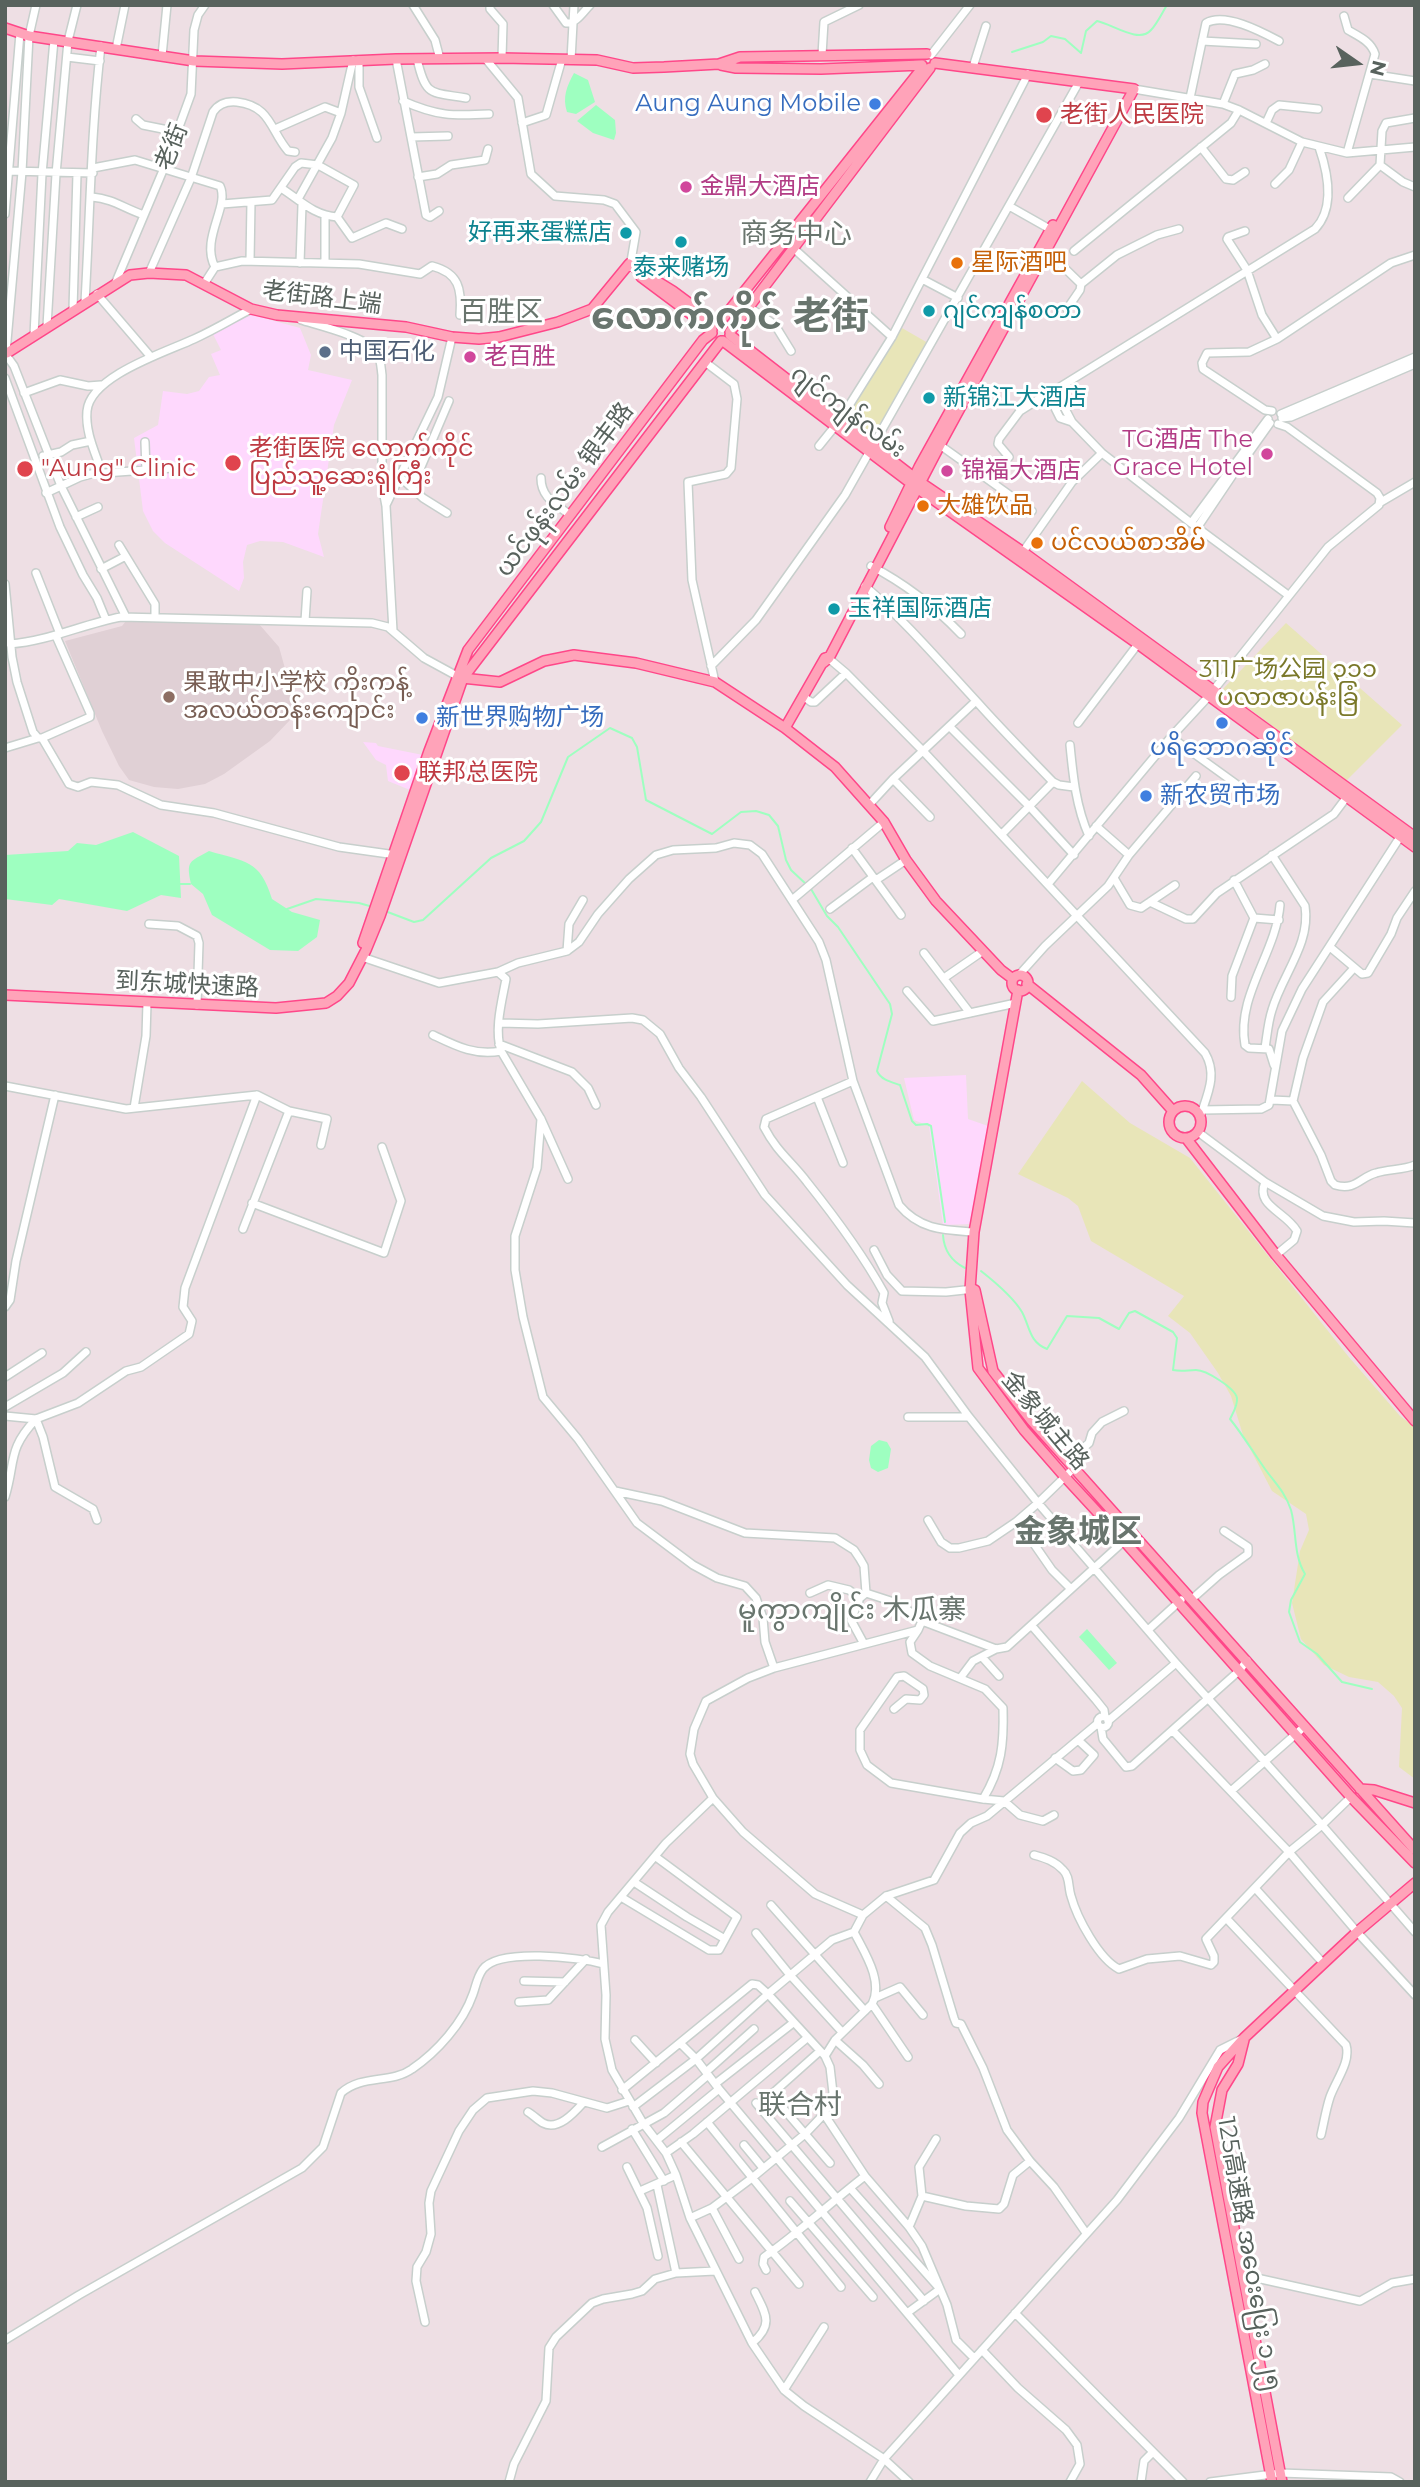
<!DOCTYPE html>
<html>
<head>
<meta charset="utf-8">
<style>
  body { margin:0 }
  #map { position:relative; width:1420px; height:2487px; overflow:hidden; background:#eedfe4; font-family:Montserrat,sans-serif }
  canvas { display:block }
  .frame { position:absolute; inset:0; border:7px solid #58625d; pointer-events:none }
  .north { position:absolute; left:1322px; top:28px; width:70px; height:70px; -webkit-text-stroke:5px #fff; paint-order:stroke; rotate:104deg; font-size:19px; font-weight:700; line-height:28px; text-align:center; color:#58625d }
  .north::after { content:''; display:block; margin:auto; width:24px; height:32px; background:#58625d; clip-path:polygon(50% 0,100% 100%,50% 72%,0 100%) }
</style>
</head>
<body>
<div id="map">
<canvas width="1420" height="2487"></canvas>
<div class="frame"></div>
<div class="north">N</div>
</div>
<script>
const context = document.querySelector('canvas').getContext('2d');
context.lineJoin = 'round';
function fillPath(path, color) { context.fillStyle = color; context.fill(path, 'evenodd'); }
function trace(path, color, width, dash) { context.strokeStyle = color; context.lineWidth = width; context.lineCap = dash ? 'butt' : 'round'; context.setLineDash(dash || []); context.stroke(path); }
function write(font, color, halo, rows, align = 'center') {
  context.font = font + ' Montserrat,"Noto Sans SC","Noto Sans Myanmar",sans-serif'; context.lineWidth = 6; context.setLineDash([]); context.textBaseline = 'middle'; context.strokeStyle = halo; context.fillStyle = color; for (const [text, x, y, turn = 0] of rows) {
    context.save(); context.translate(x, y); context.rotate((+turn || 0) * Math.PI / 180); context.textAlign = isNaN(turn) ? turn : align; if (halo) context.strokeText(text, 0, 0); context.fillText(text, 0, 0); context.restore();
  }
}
const education = new Path2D(`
  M126,621L259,624L279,647L293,697L290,720L270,741L224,774L205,784L178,789L154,787L129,780L119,766L102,731L65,641L122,626Z`);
const medical = new Path2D(`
  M249,314L300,328L311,355L308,370L352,380L334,425L318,534L324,557L283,542L260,541L247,545L243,562L244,578L239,591L165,543L153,531L143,511L134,438L158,425L163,391L187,394L199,391L209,377L220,375L211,354L221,350L212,332Z
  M363,742L376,743L378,746L423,755L410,790L388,781L386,765L376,760Z
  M966,1075L968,1119L991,1127L972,1224L943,1225L929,1126L914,1120L904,1078Z`);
const green = new Path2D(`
  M902,328L928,343L874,441L846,418Z
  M1286,623L1402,725L1346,781L1223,689Z
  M1082,1081L1130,1123L1190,1158L1348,1356L1400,1416L1415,1427V1779L1399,1767L1402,1708L1394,1696L1378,1682L1349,1677L1324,1665L1301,1639L1292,1603L1300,1551L1309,1530L1306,1514L1272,1491L1243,1435L1231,1396L1218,1373L1190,1333L1168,1316L1184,1296L1091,1241L1078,1206L1068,1198L1018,1174Z`);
const water = new Path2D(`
  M574,73L588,80L595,102L576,114L567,112C562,97 567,86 574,73Z
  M596,105L615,120L616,133L614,140L593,133L577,121Z
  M133,832L179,856L181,898L161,895L127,911L59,899L52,905L5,899V855L68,851L77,843L96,845Z
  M209,851C245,862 260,859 272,899L292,912L320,920L317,937L298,951L270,950L212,915L203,894L191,884C186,861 189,862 209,851Z
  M879,1440L887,1442L891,1449L888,1468L878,1472L871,1468L869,1460L871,1446Z
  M1087,1629L1117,1663L1109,1670L1079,1637Z`);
const stream = new Path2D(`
  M1012,52L1043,42L1051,36L1065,39L1081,53L1086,31L1097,21C1112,24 1139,44 1151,30C1157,24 1162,13 1167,5
  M178,884H190
  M811,889L827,916L838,927L890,1004L892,1014L877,1071C881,1080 891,1082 900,1085L912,1121L916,1125L927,1124L931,1126L945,1222
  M287,909L316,899L359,903L373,907
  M385,911L414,922L423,920L491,858L524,841L541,822L568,757L610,728L632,738L637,747L646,800L712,834L741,812L756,811L769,815L778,826L786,860L791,870L807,885
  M943,1235C944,1251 951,1261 965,1268
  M981,1271C995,1282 1013,1297 1022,1312C1030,1327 1029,1342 1047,1349L1067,1316L1099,1318L1119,1329L1129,1313L1135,1311L1173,1332L1177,1338L1173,1370C1182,1372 1188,1370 1196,1370C1206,1370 1235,1388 1237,1398C1238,1405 1233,1413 1230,1419C1243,1435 1253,1452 1265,1469C1275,1483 1285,1492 1291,1510C1297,1532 1293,1554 1305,1574L1291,1600L1289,1612L1300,1642L1317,1654L1342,1682L1372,1689`);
const minor = new Path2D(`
  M413,5L435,40L440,59
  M490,5V9L503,24L502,58
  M553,5L566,23C576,24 583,12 590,5
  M1344,16L1348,30C1358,36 1371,41 1375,54L1347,153
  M1202,41L1256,44
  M116,49L125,5
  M822,55L824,22L859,5
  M931,55L970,5
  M162,56L167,5
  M67,57L100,61
  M485,58L518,98L531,174L555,196L604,200L615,204L636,232L630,267
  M396,59L426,215L430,217L439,211
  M417,59C426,97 430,92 466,98
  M359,60V87L377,138
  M571,60L574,5
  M973,67L986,26
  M1370,74L1415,81
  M1134,89L1223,104L1239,110L1302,142L1347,153L1415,147
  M1190,98L1206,23C1225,12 1262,32 1279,41
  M403,101C437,116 452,116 489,114
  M1223,104L1235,74L1253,70L1265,64
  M136,119L143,125L178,132
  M522,123L546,115L562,59
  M1266,123L1272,110L1279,105L1318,109
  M275,129L325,107L341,113
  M411,137L448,136
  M1201,147L1226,179L1233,180L1245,172
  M1380,165L1403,182L1415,187
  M93,168L135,160L220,186C230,206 200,239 215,267L204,284
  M9,171L93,173
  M418,177L437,174L451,165L485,160L488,149
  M1275,184L1289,170L1302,142
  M281,188C300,200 313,215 337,217
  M92,197C114,199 123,208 144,215
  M1348,198L1380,165L1382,131L1386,123L1415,118
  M298,199L332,138L341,113L353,60
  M222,204L272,200L295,167L301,163L318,165L354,185L337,217
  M1009,206L1055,232
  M5,214L20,33
  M337,217L352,238L386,223L402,229
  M1245,231L1228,237L1227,239L1247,270L1262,315L1277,339L1391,263L1415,255
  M791,246L892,337
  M1046,250L1081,284L1117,255L1157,235L1179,229
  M1074,251L1231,123L1239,110
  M250,261L251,202
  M300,263L302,205
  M325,263V216
  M215,267L242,261L359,264L420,274L432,266C459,273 462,289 460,315
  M149,273L191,178L213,112C219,103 227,101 237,102C271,106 270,130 288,151L295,152
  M922,279L958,298
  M115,284L164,168L191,94L194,30L198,15L205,5
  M97,294L151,357
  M85,302C90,216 91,130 101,46
  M749,307L775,325L791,351
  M73,309L77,174
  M1067,309L1080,290L1081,284
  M301,320C320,326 368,337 377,353C381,359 381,368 382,375V485L386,506L393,631
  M47,326L56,174L68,41L77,5
  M34,335L42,174L54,40
  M6,352L22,172L29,36L36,5
  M9,359L14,366L61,486L126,617
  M705,362L734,384L737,399L731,468L726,474L688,482L692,580L715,682
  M5,378L60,527L83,575L97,598L106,620
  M24,393L60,380L88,386L101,385
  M1272,411L1265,410L1203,369L1202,363L1207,353L1249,352L1277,339
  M1281,414L1415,357
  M1282,418L1291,417L1415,364
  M145,442L146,471
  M937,443L1032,511
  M819,446L840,420L892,337L1028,74
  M43,456L61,452L72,445L91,441
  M1009,457L998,444L999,439L1020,411L1042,397L1050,398L1060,418L1072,422
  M1243,461L1270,423
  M102,473C96,454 85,433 87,411C90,376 166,352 194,339C214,330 232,319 251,309
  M400,477L423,498L447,513
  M541,478C541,498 556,504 570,515
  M412,488L449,401
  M46,493L80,477L91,474L173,468
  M1381,502L1415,482
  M386,505L438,397L452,337
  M76,517L98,507
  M1191,523L1268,419
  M1197,528L1236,470
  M119,545L155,604V616
  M1020,556L1072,482L1102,453
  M871,566C906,584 934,606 961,634
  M101,569L124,557
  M36,573L60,634
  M5,584L12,657L17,682L33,732L38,738H42L69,784L78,787L91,782L118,785L161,805L214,813L339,847L396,855
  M865,586C906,622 941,663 978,703C1002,730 1028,756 1053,782L1059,785L1074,787
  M1288,595L1191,523L1102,453L1072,422L1062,403L1060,387L1315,229C1335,208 1328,173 1319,147
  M305,621L307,591
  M10,644C49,641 83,624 121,617L372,623L388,627L424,658L457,676
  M827,657L846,673L924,752L1205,1053C1218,1075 1207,1095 1200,1117
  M711,666L756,620L845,495L1079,82
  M804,697L811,702H815L846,673
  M1078,723L1141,640
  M950,727L1029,806L1074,855
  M1171,737L1250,794
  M42,738L90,717V713L56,636
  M1070,745C1073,776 1076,807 1089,836
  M5,748L38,738
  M893,779L930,817
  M869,805L893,779L976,701
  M1096,826L1129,855
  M1002,834L1053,782
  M852,848L901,915
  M1114,878L1130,905L1141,908L1175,885
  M876,880L906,860
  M1048,884L1171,737L1208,697L1328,547L1379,505L1380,498L1377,493L1287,427L1278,424
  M792,900L884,822
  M1150,902L1186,919H1193L1217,893L1334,814L1349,794
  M830,909L873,877
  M1254,918L1279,920
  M149,924L178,926L197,936L199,943L197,1005
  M1330,947L1362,974L1368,973L1391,934L1397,918L1415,891
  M567,951L569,924L583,900
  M924,953L970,1013
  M362,957L439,983L498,972L518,963L567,951L579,942L598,914L629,879L656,855L673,850L716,848L734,843L750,845L762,854L819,942L826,960L853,1081L899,1205C920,1230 944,1230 974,1232
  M498,972L506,979C502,1001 494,1029 501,1051L541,1119L568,1179
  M1019,975L1045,946L1108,886L1129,855L1196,776
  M944,978L983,951
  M907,991L933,1021L1016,1003
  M1231,997L1232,976L1254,918L1234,880
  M500,1023L538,1024L632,1018L643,1020L660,1034L679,1068L701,1097L765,1195L847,1285L925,1357L969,1417L1038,1503L1074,1468
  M433,1035C456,1046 475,1056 501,1051
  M499,1044L572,1072L588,1088L596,1105
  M1265,1048C1267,1036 1268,1022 1272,1010C1282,975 1311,944 1305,906L1272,855
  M1274,1065L1269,1049L1249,1048L1245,1045C1236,996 1276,953 1280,905
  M853,1081L766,1119L764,1127C777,1152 791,1161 807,1182C835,1217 862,1253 884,1293L882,1303L889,1321
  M5,1086L126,1109L257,1095L289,1111L327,1119L321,1145
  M817,1097L843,1163
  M1272,1100L1293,1101L1321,1155L1331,1181L1335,1185C1356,1191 1360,1177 1376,1173C1389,1169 1403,1170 1415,1165
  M1293,1101L1303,1058L1323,1002L1354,968
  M134,1108L146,1036L147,1003
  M1202,1110L1261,1109L1269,1105L1282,1031L1302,989L1400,837
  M541,1119L537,1168L515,1236V1270L523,1317L543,1397L578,1439L637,1523L693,1565L717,1578L745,1586L756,1598L763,1618L765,1642L774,1668
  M1198,1132L1265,1182L1323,1216L1354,1222L1384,1221L1415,1223
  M1265,1182C1255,1206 1285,1211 1297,1231L1294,1240L1276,1255
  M252,1203L384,1253L401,1201L382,1147
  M243,1229L289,1111
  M874,1250L887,1275L902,1291L946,1292L974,1289
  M5,1307L10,1300L16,1261L55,1095
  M5,1377L42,1353
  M5,1407L63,1373L86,1352
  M5,1416L36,1419L78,1403L126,1371L141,1367L189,1334L192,1321L183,1307L185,1288L257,1095
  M908,1417H969
  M36,1419L43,1437L55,1487L93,1509L97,1520
  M1068,1461L1089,1443L1092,1433L1102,1422L1124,1411
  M615,1491L662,1501L745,1533L835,1538L854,1550L860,1559L864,1566L866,1593L900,1604L922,1621
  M5,1497C16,1461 7,1450 36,1419
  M928,1520L941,1542L950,1548H959L988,1541L1016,1522L1038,1503L1176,1663L1322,1825L1415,1932
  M1034,1544L1052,1570L1070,1588
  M810,1593L828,1585L849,1590L860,1598
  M1192,1599L1219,1575L1248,1554V1547L1224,1531
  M1032,1626L1096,1700L1104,1710L1105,1717
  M918,1630L910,1642L912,1653L930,1666L985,1689L1003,1708C1004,1743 1002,1768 983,1799
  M1148,1630L1181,1600
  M864,1644L851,1620L860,1598L866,1593
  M982,1657L999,1676
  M961,1677L973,1661L996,1649
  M894,1709L906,1699L920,1700L924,1695L923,1689L904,1676L897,1677L860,1730V1750L867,1765L891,1783L983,1799L1004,1801L1020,1815L1043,1821L1054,1815
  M1097.5 1722a5.5 5.5 0 1 1 11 0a5.5 5.5 0 1 1-11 0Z
  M1108,1721L1176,1663
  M1101,1727L1103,1739L1126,1767L1132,1766L1240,1670L1247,1660
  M1173,1731L1289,1852L1357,1932L1415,1995
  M1055,1758L1073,1771L1081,1770L1094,1755L1078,1740
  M1231,1791L1305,1726
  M713,1798L666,1843L608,1912L601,1925L606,1995L605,2039L612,2070L643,2123L666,2153L676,2175L690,2218L752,2343L784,2390L804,2406L884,2459L909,2482
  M1034,1855C1045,1858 1055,1861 1063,1870C1070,1876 1068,1887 1071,1896C1077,1918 1099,1959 1119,1969L1147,1959L1180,1956L1211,1965L1214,1962V1956L1206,1939L1289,1852L1322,1825L1351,1797
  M634,1882L687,1917L725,1939
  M1255,1888L1323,1963
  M886,1896L925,1928L932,1945L954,2018L956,2023L961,2024L983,2068L1007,2130L1030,2161L1054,2187L1086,2233
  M621,1897L709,1950H719L737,1917L656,1857
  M771,1905L865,2011
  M863,1915L815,1894L743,1832L713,1798L693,1764L690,1754L694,1729L706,1701L748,1678L774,1668L918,1630L922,1621L996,1649L1007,1647L1134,1532
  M1226,1918L1346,2045C1351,2062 1336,2080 1330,2097C1326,2109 1324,2122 1321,2135
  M756,1933L790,1975L842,2032
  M524,1981L565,1982
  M875,1998L900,1987L923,2015
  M519,2002L548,2000L586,1959
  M872,2004L908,2057
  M635,2040L656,2063
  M835,2040L863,2065L879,2084
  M680,2043L696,2059L719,2089L959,2375
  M820,2051L773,2093L776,2100L830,2163
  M706,2072L754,2029
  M715,2084L793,2023
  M622,2090L752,1984L758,1985L768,1994L825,2056
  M756,2103L924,2301
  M633,2107L696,2059L768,1994L832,1940L854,1932L863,1915L886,1896L934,1880L960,1833L971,1823L987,1816L1097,1724
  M528,2112C533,2115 538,2120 543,2123C558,2131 574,2113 583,2103
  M824,2114L865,2176L909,2227L922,2246L947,2305L956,2340L974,2358
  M707,2122L841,2287
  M632,2129L664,2181
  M657,2140L719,2089
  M681,2142L799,2284
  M744,2145L763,2168
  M602,2147L664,2113L708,2075
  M666,2153L693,2134L807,2038
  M627,2167L647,2208L658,2256
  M657,2185L676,2273
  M850,2188L940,2289L907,2313
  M640,2191L676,2175
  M922,2196L966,2206L999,2209L1004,2204L1013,2175L1030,2161
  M790,2201L873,2297
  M712,2208L739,2259
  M690,2218L712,2208L752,2178L805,2134L824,2114L833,2093L830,2067L825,2056L835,2040L872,2004C884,1981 864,1952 854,1932
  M909,2227L922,2196L919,2167L936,2139
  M766,2270L763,2264L764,2257C800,2232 831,2202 865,2176
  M1243,2275L1360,2301L1392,2283L1415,2279
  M1015,2313L1183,2482
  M425,2322L416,2281L417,2267L426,2252L431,2234L429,2203L431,2191L459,2131L473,2110L487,2098L533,2091L552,2093L607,2108L629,2101
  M5,2340L79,2295L302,2168L323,2147L341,2093C362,2074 391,2084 412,2069C437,2052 463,2023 473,1994C476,1986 477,1977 483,1969C499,1948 579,1957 603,1964
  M752,2343C774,2325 766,2314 755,2292
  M982,2350L1018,2388L1066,2430L1077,2445L1080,2464L1070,2482
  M784,2390L824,2327
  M509,2482L514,2464L546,2401L549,2348L556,2337L592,2303L603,2299L632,2294L642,2291L655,2279L676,2273L715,2271
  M870,2482L884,2459L1117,2200L1179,2118L1220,2050L1240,2040
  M1141,2482L1144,2461L1153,2452
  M1210,2482L1281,2473L1391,2477L1400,2482`);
const major = new Path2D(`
  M5,28L29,36L194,61L282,64L396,59L502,58L597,60L633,68L664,67L719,64L740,57L927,54
  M721,65L736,68L821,69L922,65
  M641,277L712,330
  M720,322L923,67
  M730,332L930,68
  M730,335L920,482L1023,552L1415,837
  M723,341L917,488L1138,644L1415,847
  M7,353L130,275L149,273L186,275L251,309L277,315L406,327L452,337L479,339L499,337L558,322L592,309L629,264L673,291L716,323
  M890,527L919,467L1053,225
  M823,663L829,658L940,445L1134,89L935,63
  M462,678L500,682L544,661L574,655L636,663L715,682L785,728L835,767L884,822L906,860L936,901L1001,970L1013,979
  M785,728L825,658
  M363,943L429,751L468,650L703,340L712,333
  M1012 983a8 8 0 1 1 16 0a8 8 0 1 1-16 0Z
  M1027,984L1141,1075L1173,1111
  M1018,990L974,1232L970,1290L978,1368L1024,1430L1065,1477L1124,1541L1351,1797L1415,1863
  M5,995L276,1008L326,1003L337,996L349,983L366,950L380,916L463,678L721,341
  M1169 1122a16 16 0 1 1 32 0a16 16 0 1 1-32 0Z
  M1186,1138L1276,1255L1415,1421
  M975,1290L993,1371L1031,1420L1415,1850
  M1360,1789L1374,1790L1415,1803
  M1244,2040L1238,2064L1222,2090L1215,2127L1282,2482
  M1272,2482L1202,2113L1203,2102L1218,2067L1244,2038L1357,1932L1415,1883`);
const markers = [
  [875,104,7,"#3f7fe0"],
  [1044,115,9,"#e0444e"],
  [686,187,7,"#d1479c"],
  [626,233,7,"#0f9aa8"],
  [681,242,7,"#0f9aa8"],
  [957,263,7,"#e8710a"],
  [929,311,7,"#0f9aa8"],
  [325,352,7,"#5c6f8a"],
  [470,357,7,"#d1479c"],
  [929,398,7,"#0f9aa8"],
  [1267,454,7,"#d1479c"],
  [233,463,9,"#e0444e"],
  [25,469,9,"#e0444e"],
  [947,471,7,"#d1479c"],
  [923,506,7,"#e8710a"],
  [1037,543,7,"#e8710a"],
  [834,609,7,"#0f9aa8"],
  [169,697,7,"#8d6e63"],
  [422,718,7,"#3f7fe0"],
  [1222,723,7,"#3f7fe0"],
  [402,773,9,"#e0444e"],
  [1146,796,7,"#3f7fe0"]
];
const shopNames = [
  ["Aung Aung Mobile",861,104,"right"],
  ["新世界购物广场",436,718],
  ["ပရိဘောဂဆိုင်",1222,748,"center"],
  ["新农贸市场",1160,796]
];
const healthNames = [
  ["老街人民医院",1060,115],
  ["老街医院 လောက်ကိုင်",249,449],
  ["ပြည်သူ့ဆေးရုံကြီး",249,477],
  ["\"Aung\" Clinic",41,469],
  ["联邦总医院",418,773]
];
const streetNames = [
  ["老街",172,147,-68],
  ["老街路上端",322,298,7],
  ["ဂျင်ကျန်လမ်း",848,412,37],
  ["ယင်ဖုန်းလမ်း 银丰路",565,490,-53],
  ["到东城快速路",187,985,3],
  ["金象城主路",1045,1421,50],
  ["125高速路 အဝေးပြေး ၁၂၅",1249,2254,80]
];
const hotelNames = [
  ["金鼎大酒店",700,187],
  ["老百胜",484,357],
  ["TG酒店 The",1253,440,"right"],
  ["Grace Hotel",1253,468,"right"],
  ["锦福大酒店",961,471]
];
const cultureNames = [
  ["好再来蛋糕店",612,233,"right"],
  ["泰来赌场",681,268,"center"],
  ["ဂျင်ကျန်စတာ",943,311],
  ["新锦江大酒店",943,398],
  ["玉祥国际酒店",848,609]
];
const foodNames = [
  ["星际酒吧",971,263],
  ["大雄饮品",937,506],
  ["ပင်လယ်စာအိမ်",1051,543]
];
const serviceNames = [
  ["中国石化",339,352]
];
const parkNames = [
  ["311广场公园 ၃၁၁",1288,670],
  ["ပလာဇာပန်းခြံ",1288,698]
];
const educationNames = [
  ["果敢中小学校 ကိုးကန့်",183,683],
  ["အလယ်တန်းကျောင်း",183,711]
];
const quarterNames = [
  ["商务中心",796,235],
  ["百胜区",501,313],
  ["မူကွာကျိုင်း 木瓜寨",852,1611],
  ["联合村",800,2106]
];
const districtNames = [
  ["金象城区",1078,1533]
];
const townNames = [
  ["လောက်ကိုင် 老街",730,318]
];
fillPath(education, '#e0d0d5');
fillPath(medical, '#fed8fd');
fillPath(green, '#e8e5b8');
fillPath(water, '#9effc0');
trace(stream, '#9effc0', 2);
trace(minor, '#c7cfcc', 10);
trace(major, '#ff4789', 12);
trace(minor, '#fff', 7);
trace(major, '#ffa3b9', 9);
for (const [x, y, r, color] of markers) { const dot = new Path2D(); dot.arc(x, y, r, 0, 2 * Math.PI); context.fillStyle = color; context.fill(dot); trace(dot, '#fff', 2.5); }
write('24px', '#366cbe', '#fff', shopNames, 'left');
write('24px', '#be3a42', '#fff', healthNames, 'left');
write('24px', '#58625d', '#fff', streetNames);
write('24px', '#b23c85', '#fff', hotelNames, 'left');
write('24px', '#0d838f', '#fff', cultureNames, 'left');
write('24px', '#c56008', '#fff', foodNames, 'left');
write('24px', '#4e5e75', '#fff', serviceNames, 'left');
write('24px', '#7a7829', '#fff', parkNames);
write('24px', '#785e54', '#fff', educationNames, 'left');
write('28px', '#69756e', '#fff', quarterNames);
write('bold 32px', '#69756e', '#fff', districtNames);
write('bold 38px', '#69756e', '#fff', townNames);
</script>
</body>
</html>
